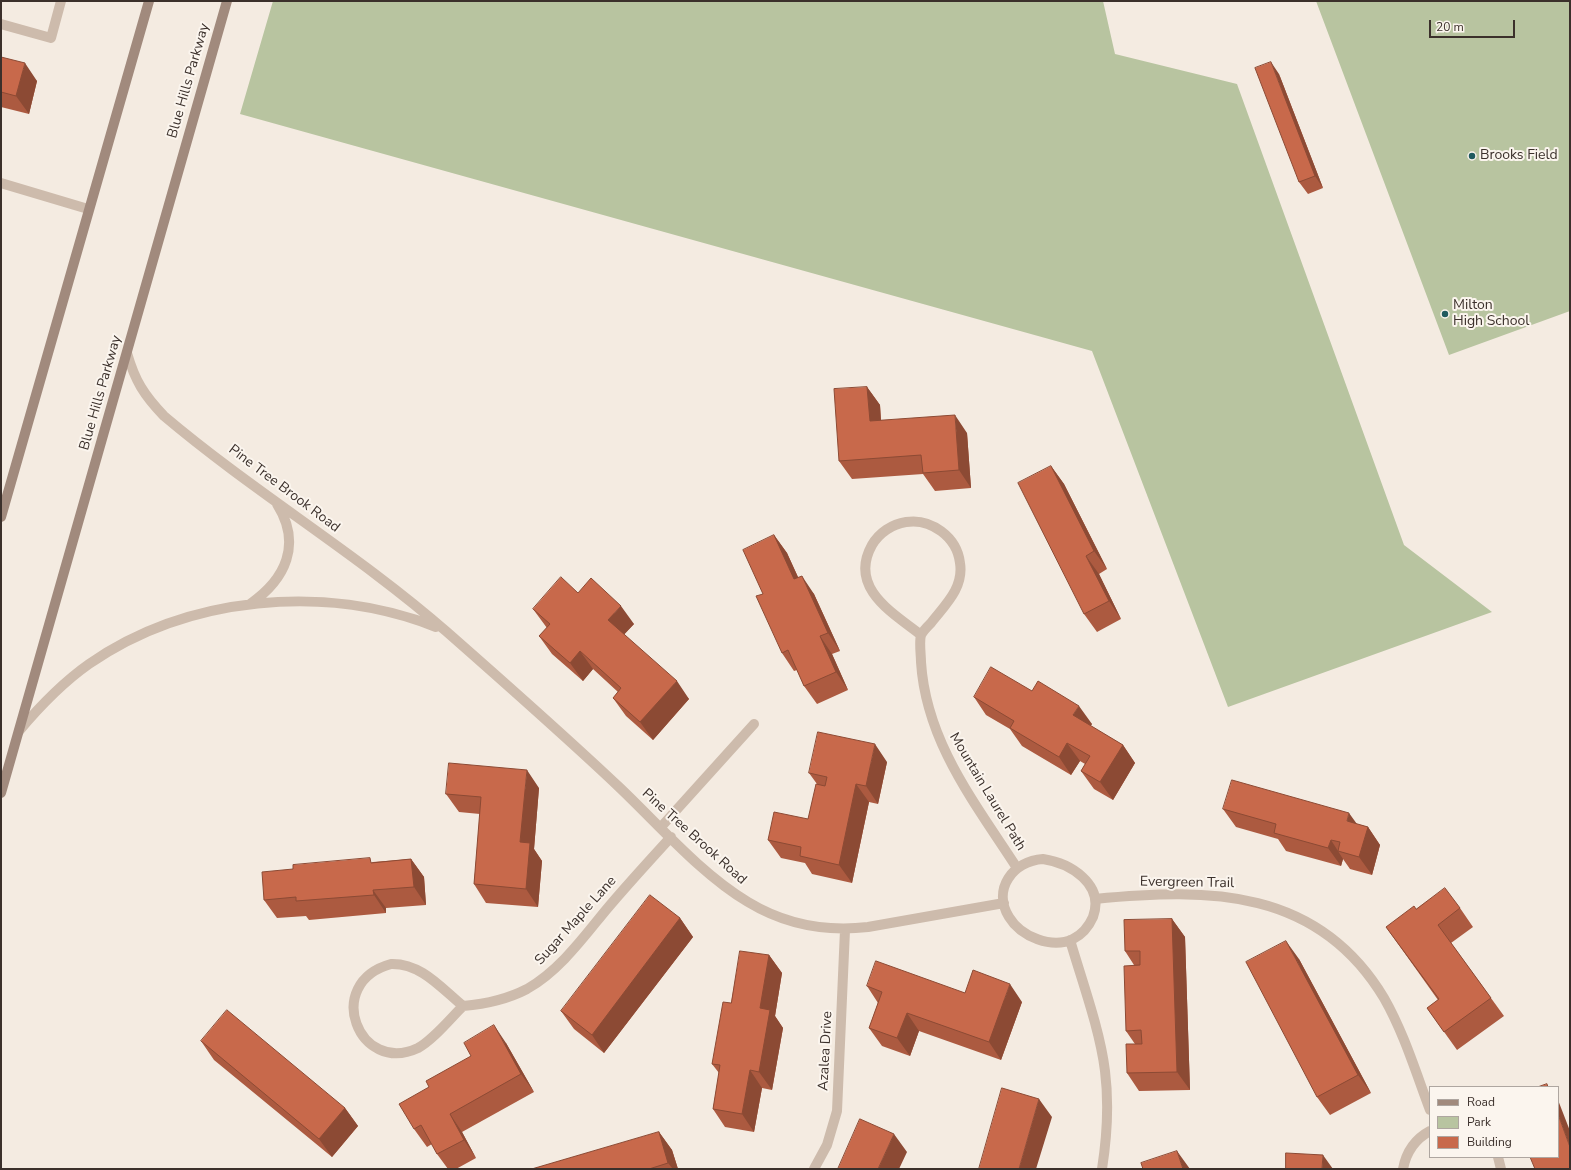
<!DOCTYPE html>
<html>
<head>
<meta charset="utf-8">
<style>
  body { margin:0 }
  #map { position:relative; width:1571px; height:1170px; overflow:hidden; background:#f4ebe1; font-family:"Nunito Sans",sans-serif }
  canvas { display:block }
  .frame { position:absolute; inset:0; border:2px solid #3b302b; pointer-events:none }
  .legend { position:absolute; left:1429px; top:1086px; width:130px; height:72px; box-sizing:border-box; background:#fbf5ee; border:1px solid #aea6a0; margin:0; padding:5px 7px; list-style:none; font-size:12px; color:#3b302b }
  .legend li { display:flex; align-items:center; gap:8px; height:20px }
  .legend b { width:20px; border:1px solid #aea6a0 }
  .scale { position:absolute; left:1429px; top:20px; width:86px; height:18px; box-sizing:border-box; border:2px solid #3b302b; border-top:0; padding-left:5px; font-size:12px; line-height:14px; white-space:nowrap; color:#3b302b; -webkit-text-stroke:3px #fbf5ee; paint-order:stroke }
</style>
</head>
<body>
<div id="map">
<canvas width="1571" height="1170"></canvas>
<div class="frame"></div>
<ul class="legend">
<li><b style="height:5px;background:#a18a7d"></b>Road</li>
<li><b style="height:11px;background:#b8c4a0"></b>Park</li>
<li><b style="height:11px;background:#c8694b"></b>Building</li>
</ul>
<div class="scale">20 m</div>
</div>
<script>
const context = document.querySelector('canvas').getContext('2d');
context.lineJoin = 'round';
function fillPath(path, color) { context.fillStyle = color; context.fill(path, 'evenodd'); }
function trace(path, color, width, dash) { context.strokeStyle = color; context.lineWidth = width; context.lineCap = dash ? 'butt' : 'round'; context.setLineDash(dash || []); context.stroke(path); }
function write(font, color, halo, rows, align = 'center') {
  context.font = font + ' "Nunito Sans",sans-serif'; context.lineWidth = 4; context.setLineDash([]); context.textBaseline = 'middle'; context.strokeStyle = halo; context.fillStyle = color; for (const [text, x, y, turn = 0] of rows) {
    context.save(); context.translate(x, y); context.rotate((+turn || 0) * Math.PI / 180); context.textAlign = isNaN(turn) ? turn : align; if (halo) context.strokeText(text, 0, 0); context.fillText(text, 0, 0); context.restore();
  }
}
const green = new Path2D(`
  M273,1H1103L1115,54L1237,84L1404,545L1492,612L1228,707L1092,351L240,114Z
  M1316,1H1570V311L1449,355Z`);
const lane = new Path2D(`
  M1,24L51,38L61,1
  M1,183L88,209
  M661,827L754,724`);
const street = new Path2D(`
  M127,353C135,381 144,395 164,416C255,493 358,554 447,632C505,683 563,734 619,787C659,825 701,874 748,902C786,925 825,932 868,927L1004,903
  M250,604C286,579 302,544 277,504
  M921,635C893,613 848,588 872,545C879,533 892,524 906,522C931,518 957,537 960,563C964,588 945,605 931,623C928,626 923,631 921,635C919,642 921,655 921,662C926,742 975,803 1017,868
  M19,731C40,706 62,683 89,664C187,596 325,583 436,627
  M1043,859C1070,863 1105,884 1093,917C1089,926 1083,934 1073,939C1052,949 1021,937 1009,917C992,889 1013,861 1043,859Z
  M1095,899C1210,888 1318,888 1384,998C1404,1033 1416,1073 1430,1110
  M1070,940C1082,981 1100,1030 1105,1071C1109,1103 1107,1137 1102,1169
  M391,964C421,963 441,988 463,1006C450,1019 433,1040 418,1048C359,1076 322,983 391,964Z
  M463,1006C486,1004 506,1000 527,989C559,971 583,938 606,910C627,885 649,861 671,837
  M1498,1157L1501,1169
  M814,1169L827,1145L837,1111L845,930
  M1403,1169C1406,1153 1415,1139 1430,1131`);
const secondary = new Path2D(`
  M1,517L149,1
  M1,793L227,1`);
const wall = new Path2D(`
  M1,57L37,81L29,114L1,107Z
  M1279,74L1323,188L1308,194L1299,182Z
  M867,387L880,405L881,420L967,433L971,488L935,491L923,474L852,479L839,461Z
  M1051,466L1064,484L1107,569L1099,574L1121,619L1097,632L1084,614Z
  M774,535L787,553L798,577L814,594L840,651L832,654L848,690L817,704L804,686L797,670L794,671L782,653L763,594Z
  M578,593L634,624L624,634L689,699L653,740L626,716L613,698L618,692L593,669L583,681L552,654L539,636L547,628L533,609Z
  M1032,691L1092,724L1090,726L1123,745L1135,763L1113,800L1094,789L1081,771L1085,764L1080,761L1071,775L1022,746L1010,729L986,715L974,697Z
  M887,762L878,804L869,802L852,883L812,874L805,863L781,858L768,840L808,819L817,784L809,773Z
  M539,788L534,849L542,861L538,907L486,903L474,884L480,814L459,812L446,794Z
  M1223,809L1357,824L1368,827L1380,845L1372,875L1350,869L1343,859L1341,866L1286,851L1278,839L1236,827Z
  M411,859L424,877L426,905L386,908V913L309,920L306,916L277,918L264,900L373,862Z
  M1460,908L1473,927L1451,943L1504,1016L1457,1050L1427,1008L1438,1000L1386,927L1417,909Z
  M680,918L693,937L604,1053L574,1029L561,1011Z
  M1172,919L1185,937L1190,1090L1139,1091L1127,1073L1135,1044L1126,1031L1134,965L1125,951Z
  M769,955L782,973L775,1016L783,1028L772,1090L762,1088L754,1132L725,1127L713,1109L719,1073L712,1064L731,1003Z
  M1299,959L1371,1093L1330,1115L1317,1097Z
  M867,986L965,993L1022,1002L1001,1060L919,1031L910,1056L882,1046L869,1028L878,1003Z
  M201,1041L345,1108L358,1126L332,1157L214,1060Z
  M506,1043L534,1092L462,1132L476,1158L456,1169H448L437,1154L432,1144L427,1147L414,1129L429,1087Z
  M659,1132L672,1150L678,1169H532Z`);
const shadedWall = new Path2D(`
  M1271,62L1279,74L1323,188L1315,176Z
  M25,63L37,81L29,114L16,96Z
  M867,387L880,405L882,439L870,421Z
  M955,415L967,433L971,488L959,470Z
  M1051,466L1064,484L1107,569L1094,551Z
  M774,535L787,553L807,597L794,579Z
  M1086,556L1099,574L1121,619L1109,601Z
  M802,576L814,594L840,651L828,633Z
  M621,606L634,624L621,638L608,620Z
  M820,636L832,654L848,690L836,672Z
  M580,651L593,669L583,681L570,663Z
  M677,681L689,699L653,740L640,722Z
  M1079,706L1092,724L1086,733L1073,715Z
  M1067,743L1080,761L1071,775L1059,757Z
  M875,744L887,762L878,804L866,786Z
  M1123,745L1135,763L1113,800L1100,782Z
  M527,770L539,788L534,849L542,861L538,907L526,889L520,842Z
  M856,784L869,802L852,883L839,865Z
  M1349,813L1362,831L1347,821Z
  M1368,827L1380,845L1372,875L1359,857Z
  M1331,840L1343,859L1341,866L1328,848Z
  M411,859L424,877L426,905L414,887Z
  M373,890L386,908V913L374,895Z
  M680,918L693,937L604,1053L592,1035Z
  M1172,919L1185,937L1190,1090L1177,1072Z
  M1286,941L1299,959L1371,1093L1358,1075Z
  M769,955L782,973L775,1016L783,1028L772,1090L759,1072L760,1008Z
  M1010,984L1022,1002L1001,1060L989,1042Z
  M907,1013L919,1031L910,1056L897,1038Z
  M494,1025L506,1043L534,1092L521,1074Z
  M750,1070L762,1088L754,1132L742,1114Z
  M1039,1099L1052,1117L1036,1169H1019Z
  M1558,1100L1570,1131V1147L1558,1114Z
  M345,1108L358,1126L332,1157L319,1139Z
  M450,1114L462,1132L476,1158L464,1140Z
  M659,1132L672,1150L678,1169H673L668,1163Z
  M894,1134L907,1152L899,1169H878Z
  M1177,1151L1190,1169H1183Z
  M1323,1155L1333,1169H1322Z`);
const building = new Path2D(`
  M1,57L25,63L16,96L1,92Z
  M1271,62L1315,176L1299,182L1255,68Z
  M867,387L870,421L955,415L959,470L923,473L921,455L839,461L834,389Z
  M1051,466L1094,551L1086,556L1109,601L1084,614L1018,483Z
  M774,535L794,579L802,576L828,633L820,636L836,672L804,686L788,650L782,653L756,596L763,594L743,550Z
  M561,577L578,593L591,578L621,606L608,620L677,681L640,722L613,698L621,688L580,651L570,663L539,636L550,624L533,609Z
  M991,667L1032,691L1038,681L1079,706L1073,715L1123,745L1100,782L1081,771L1090,756L1067,743L1059,757L1010,728L1014,721L974,697Z
  M818,732L875,744L866,786L856,784L839,865L800,856L801,847L768,840L774,812L808,819L816,784L825,786L827,777L809,773Z
  M449,763L527,770L520,842L530,843L526,889L474,884L481,797L446,794Z
  M1232,780L1349,813L1347,821L1368,827L1359,857L1338,851L1340,842L1331,840L1328,848L1274,833L1276,824L1223,809Z
  M370,858L371,863L411,859L414,887L373,890L374,895L296,901V897L264,900L262,872L293,869V865Z
  M1445,888L1460,908L1438,925L1491,998L1444,1032L1427,1008L1439,999L1386,927L1414,906L1416,909Z
  M650,895L680,918L592,1035L561,1011Z
  M1172,919L1177,1072L1127,1073L1126,1044H1142L1141,1030L1126,1031L1124,966L1140,965V951H1125L1124,920Z
  M1286,941L1358,1075L1317,1097L1246,962Z
  M740,951L769,955L760,1008L770,1010L759,1072L750,1070L742,1114L713,1109L720,1065L712,1064L723,1002L731,1003Z
  M876,961L965,993L973,970L1010,984L989,1042L907,1013L897,1038L869,1028L882,992L867,986Z
  M227,1010L345,1108L319,1139L201,1041Z
  M494,1025L521,1074L450,1114L464,1140L437,1154L421,1125L414,1129L399,1104L429,1087L426,1081L471,1056L464,1043Z
  M1547,1084L1548,1087H1538Z
  M1002,1088L1039,1099L1019,1169H979Z
  M1558,1114L1570,1147V1169H1535L1530,1157H1558Z
  M860,1119L894,1134L878,1169H838Z
  M659,1132L668,1163L649,1169H532Z
  M1177,1151L1183,1169H1143L1141,1163Z
  M1286,1153L1323,1155L1322,1169H1286Z`);
const markers = [
  [1472,156,4,"#1f5a5e"],
  [1445,314,4,"#1f5a5e"]
];
const streetNames = [
  ["Blue Hills Parkway",189,81,-74],
  ["Blue Hills Parkway",101,393,-74],
  ["Pine Tree Brook Road",284,489,37],
  ["Mountain Laurel Path",987,792,59],
  ["Pine Tree Brook Road",694,837,42],
  ["Evergreen Trail",1187,883,1],
  ["Sugar Maple Lane",576,921,-48],
  ["Azalea Drive",826,1051,-87]
];
const poiNames = [
  ["Brooks Field",1480,156],
  ["Milton",1453,306],
  ["High School",1453,322]
];
fillPath(green, '#b8c4a0');
trace(lane, '#cdbbac', 10);
trace(street, '#cdbbac', 10);
trace(secondary, '#a18a7d', 10);
fillPath(wall, '#ac5a40');
fillPath(shadedWall, '#8c4a34');
fillPath(building, '#c8694b');
trace(building, '#8c4a34', 1);
for (const [x, y, r, color] of markers) { const dot = new Path2D(); dot.arc(x, y, r, 0, 2 * Math.PI); context.fillStyle = color; context.fill(dot); trace(dot, '#fbf5ee', 1.5); }
write('14px', '#3b302b', '#fbf5ee', streetNames);
write('14px', '#3b302b', '#fbf5ee', poiNames, 'left');
</script>
</body>
</html>
